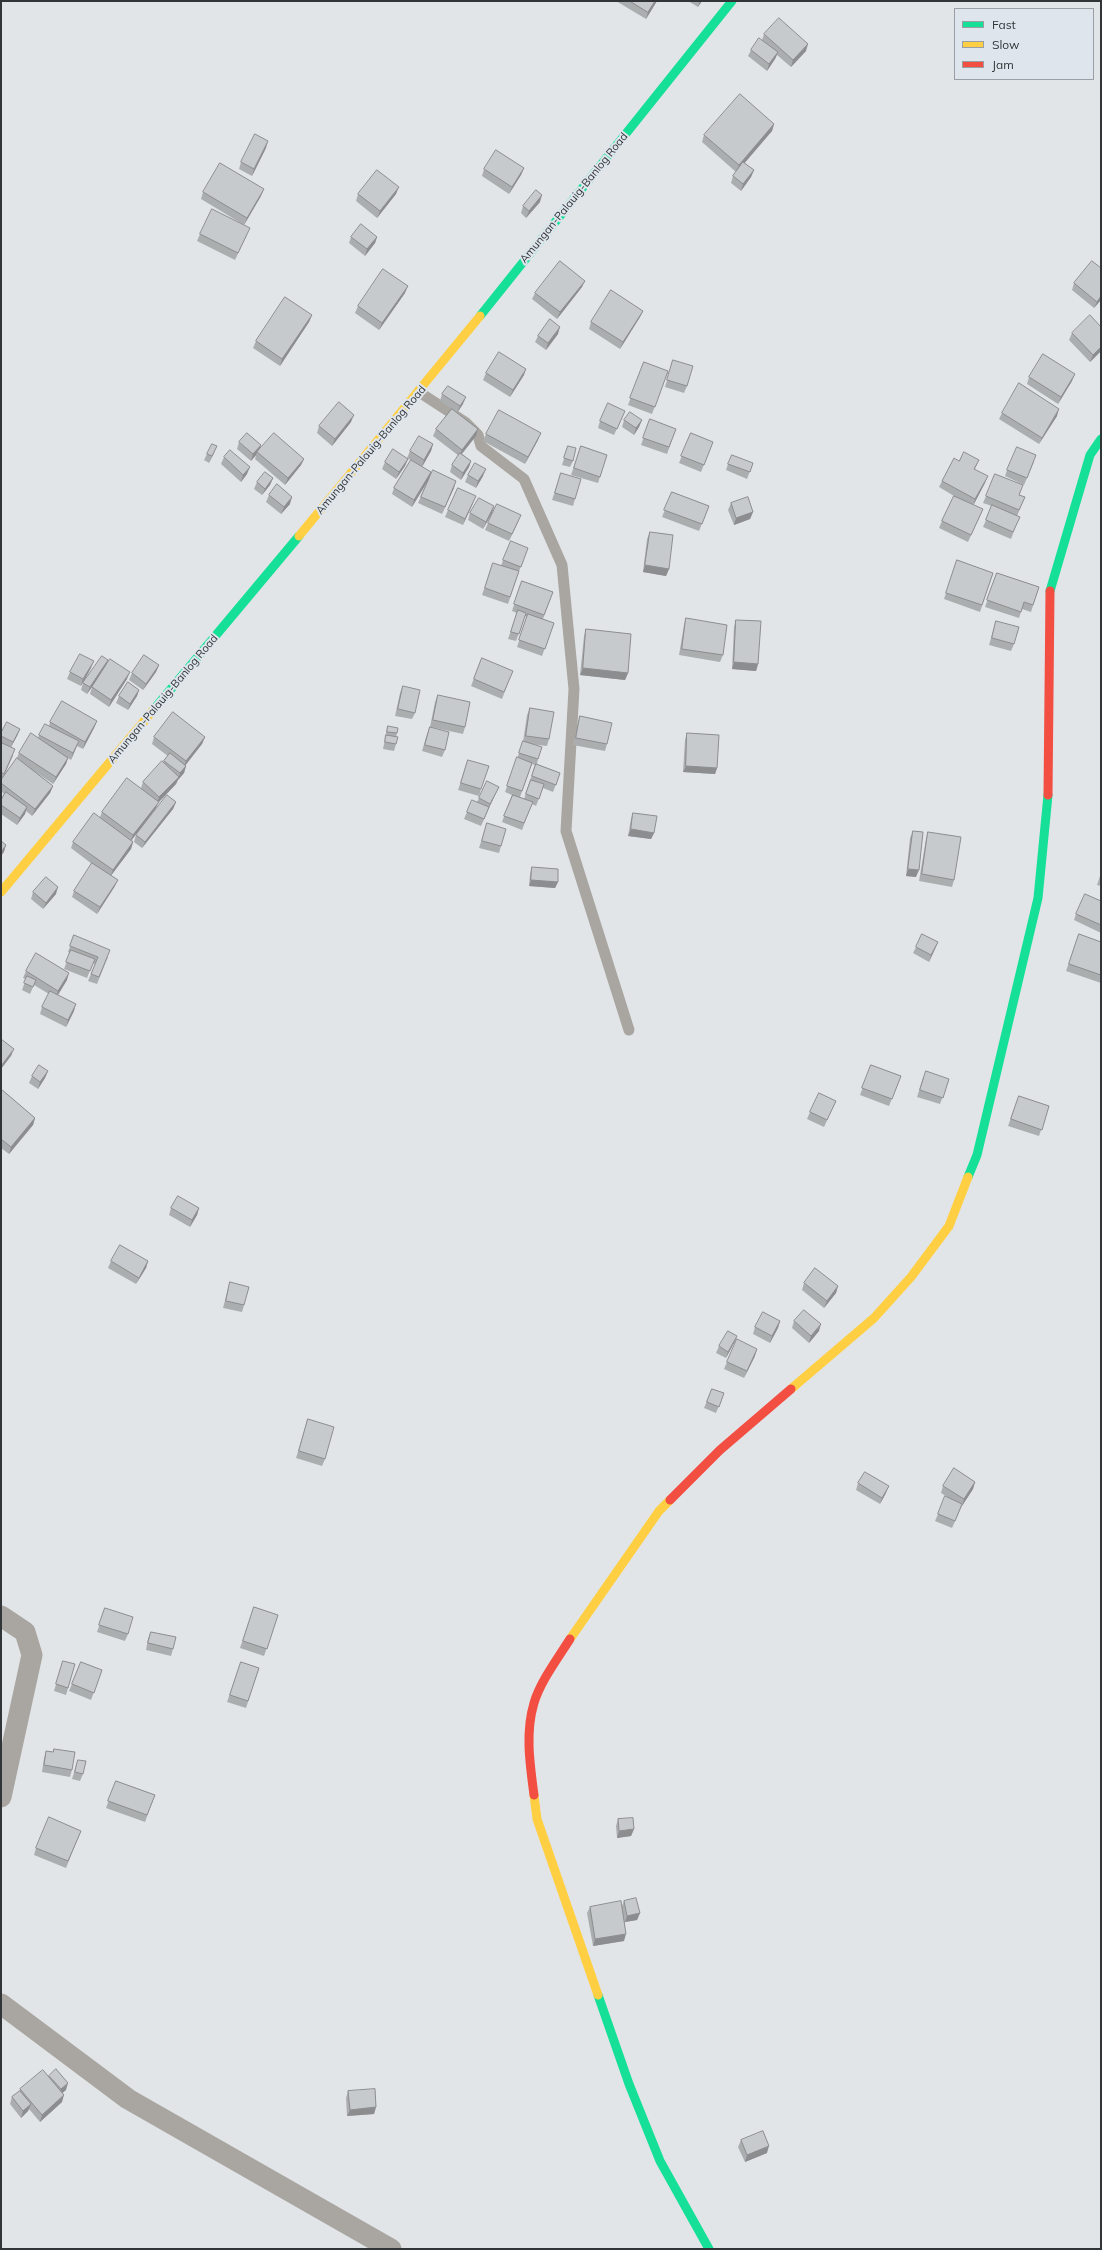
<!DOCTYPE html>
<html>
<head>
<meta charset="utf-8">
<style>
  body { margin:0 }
  #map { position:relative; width:1102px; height:2250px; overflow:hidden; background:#e2e5e8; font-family:Mulish,sans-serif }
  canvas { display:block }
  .frame { position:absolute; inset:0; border:2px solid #323537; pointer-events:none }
  .legend { position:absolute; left:954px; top:8px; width:140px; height:72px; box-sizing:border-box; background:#dee5ec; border:1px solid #999fa4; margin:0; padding:5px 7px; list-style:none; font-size:12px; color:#323537 }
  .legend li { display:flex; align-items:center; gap:8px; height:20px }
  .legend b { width:20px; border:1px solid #999fa4 }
</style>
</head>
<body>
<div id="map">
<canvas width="1102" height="2250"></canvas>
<div class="frame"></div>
<ul class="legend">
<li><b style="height:5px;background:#16e098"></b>Fast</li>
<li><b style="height:5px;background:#ffcf43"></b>Slow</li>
<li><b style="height:5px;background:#f24e42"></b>Jam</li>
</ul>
</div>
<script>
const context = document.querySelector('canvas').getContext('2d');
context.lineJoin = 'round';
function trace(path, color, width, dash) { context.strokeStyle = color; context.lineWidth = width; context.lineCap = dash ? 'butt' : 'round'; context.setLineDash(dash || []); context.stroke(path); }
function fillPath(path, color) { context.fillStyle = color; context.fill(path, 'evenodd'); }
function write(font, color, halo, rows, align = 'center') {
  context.font = font + ' Mulish,sans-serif'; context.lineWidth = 4; context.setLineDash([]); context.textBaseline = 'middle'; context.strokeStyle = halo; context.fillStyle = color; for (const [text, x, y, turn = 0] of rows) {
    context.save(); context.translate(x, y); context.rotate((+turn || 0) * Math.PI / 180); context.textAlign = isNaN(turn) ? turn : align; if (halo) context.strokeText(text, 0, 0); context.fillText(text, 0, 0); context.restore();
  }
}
const lane = new Path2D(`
  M419,392L465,422L478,435L481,446L524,479L562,565L574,689L566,831L629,1030`);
const street = new Path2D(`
  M1,1616L25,1632L32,1655L1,1797
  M1,2004L128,2099L391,2249`);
const fast = new Path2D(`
  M480,316L732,1
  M1050,591L1090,455L1101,439
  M155,708L299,536
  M968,1177L977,1155L1038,898L1048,795
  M598,1995L629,2084L660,2161L709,2249`);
const slow = new Path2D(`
  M299,536L480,316
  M1,892L155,708
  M791,1389L874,1318L911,1277L949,1226L968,1177
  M570,1639L659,1511L670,1500
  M534,1795L537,1819L598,1995`);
const jam = new Path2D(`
  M1048,795L1050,591
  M670,1500L720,1450L791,1389
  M534,1795C530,1764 525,1733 534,1703C540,1682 558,1658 570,1639`);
const wall = new Path2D(`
  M616,1H657L646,19Z
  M688,1H702L698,7Z
  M764,34L806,51L791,67L777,55L775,59L767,71L748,56L751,50L762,40Z
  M774,124L772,131L744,163L754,170L751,177L741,191L731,183L733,176L736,172L702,142L704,135Z
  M266,148L252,176L239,169L241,162Z
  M524,168L521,175L509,194L482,176L484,169Z
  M203,192L261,196L244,225L201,199Z
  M358,194H396L377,218L356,201Z
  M540,202L526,218L521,213L523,206Z
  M200,234L247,235L235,260L197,241Z
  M351,237H377L375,243L365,256L349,243Z
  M1101,268V300L1094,308L1072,290L1074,283Z
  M582,287L557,319L532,299L535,293Z
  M405,293L379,330L355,313L358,306Z
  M643,311L640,317L620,349L589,329L591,322Z
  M312,315L309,322L280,366L253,348L256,341Z
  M1072,333L1101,351L1090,362L1069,340Z
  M558,334L546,350L535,342L538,336Z
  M673,360L687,386L684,393L665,387Z
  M644,362L668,371L652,414L628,405Z
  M486,373L524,375L510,397L483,380Z
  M1029,377L1072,381L1058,404L1027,384Z
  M442,394L463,404L457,413L478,429L476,436L462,454L471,461L469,467L461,480L450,472L452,465L459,456L433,436L436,429L452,409L440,401Z
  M625,411L614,435L598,428L600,421Z
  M1002,413L1057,416L1039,444L999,419Z
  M650,419L676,429L667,454L641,445Z
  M624,420H642L639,427L634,435L622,427Z
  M351,422L332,446L317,433L319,426Z
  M691,433L713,442L701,472L679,463Z
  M486,434L538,440L525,464L483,441Z
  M239,442L260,450L304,459L301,465L285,485L255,459L256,455L251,461L237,449Z
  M433,444L431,451L422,467L431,472L429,478L454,488L442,514L418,503L428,480L412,507L392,494L394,488L411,460L408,459L405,466L396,479L382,469L385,462L407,458L410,451Z
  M568,446L573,461L570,467L562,465Z
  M581,446L607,455L598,483L571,475Z
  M214,453L209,463L204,460L207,454Z
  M224,457L247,474L241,482L221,464Z
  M979,460L975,469L985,483L973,505L983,509L980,516L968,542L939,528L942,521L954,496L939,487L942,481L959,461Z
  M1034,462L1024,485L1005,476L1007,470Z
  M753,463L747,479L726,470L728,464Z
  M561,473L575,499L573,506L552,500Z
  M468,475L483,476L476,488L465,482Z
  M273,478L270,485L262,495L254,489L257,482Z
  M672,492L709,506L699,531L662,517Z
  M269,495L290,504L281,514L266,502Z
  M1019,495L1025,497L1017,516V523L1011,539L983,527L992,506L983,503L986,496Z
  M473,503L463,525L445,517L448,510Z
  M731,503L753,512L750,519L734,525L728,510Z
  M494,506L492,513L483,529L468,520L470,513Z
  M518,522L509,541L485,530L488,523Z
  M650,532L669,569L666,576L643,572L647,539Z
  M528,548L518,574L508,604L482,595L493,563L501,566L503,560Z
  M957,560L993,573L980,612L944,599Z
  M997,573L1039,587L1031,612L1022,609L1019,618L985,607Z
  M522,581L553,592L543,619L554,623L542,656L517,647L527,617L525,616L516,641L508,639L517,613L512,611Z
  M686,618L723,655L720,662L679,655L684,625Z
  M736,620L758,664L756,671L732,669L734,627Z
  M996,621L1014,644L1011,651L989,645Z
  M586,629L628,673L625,680L580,675L584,636Z
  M482,658L510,678L502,699L471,686Z
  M107,665L127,679L109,707L90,694L92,687L99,677L87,694L81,690L83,683Z
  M159,665L156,672L143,690L129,680L132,673Z
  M91,668L81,686L67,679L70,672Z
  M403,686L415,713L412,719L395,716L400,693Z
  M139,690L137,696L128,710L116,703L119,696Z
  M438,695L465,727L463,734L431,727L445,750L442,757L422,751L427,734L430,727L435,702Z
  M530,708L549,739L547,746L530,744L538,759L537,764L560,773L553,792L543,788L536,806L532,804L522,830L502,822L512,795L505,792L523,742L527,715ZM532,764L535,765L524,799L520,797Z
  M580,716L607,744L605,751L573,745L578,723Z
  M97,721L94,728L83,749L77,746L71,760L68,758L66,764L53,784L34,771L53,786L50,793L32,816L26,811L25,814L17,825L1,814V800L4,794L2,792L1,795V733L20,729L17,736L11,747L13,756L4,776L16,760L19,753L38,738L39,735L49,726L50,722Z
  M388,726L397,733L396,737V744L394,751L383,749L385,739L386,733Z
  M687,733L717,768L715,774L683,772L685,740Z
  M154,737H205L202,744L185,766H186L184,773L178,780L176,784L158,803L156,808L132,840L133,842L131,849L111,875L115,886L97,914L72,897L74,891L92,864L71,848L73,842L100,817L102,812L141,788L143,782L163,762L168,756L152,744Z
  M468,760L481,789L479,796L458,790Z
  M499,787L496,793L488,810L481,826L464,819L467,812L477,802L479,798Z
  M176,802L173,809L142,848L134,842L136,835Z
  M633,813L654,833L651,839L628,836L631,819Z
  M487,823L501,846L499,853L479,848Z
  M913,831L916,877L906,876L910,838Z
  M928,832L954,880L952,887L919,881L926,839Z
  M532,867L558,882L555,888L529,886L530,874Z
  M1101,873V886L1097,885Z
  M33,892L56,894L43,909L31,899Z
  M1101,901V933L1074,920L1076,914Z
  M1079,934L1101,942V983L1066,971Z
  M74,935L108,957L97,984L88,981L95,964L93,963L87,978L64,969L70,953L68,952Z
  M938,942L935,949L929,962L913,953L916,947Z
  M26,971L67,980L58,995L74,1011L66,1027L40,1014L42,1007L49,994L34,985L30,994L22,990L26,979L23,978Z
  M871,1065L901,1076L889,1106L860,1095Z
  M48,1071L45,1078L38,1089L29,1083L32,1076Z
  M923,1078L949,1079L940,1104L917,1097Z
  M1,1089L35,1118L33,1125L9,1154L1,1148Z
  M1019,1096L1049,1106L1039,1136L1008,1126Z
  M836,1101L824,1127L807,1119L810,1112Z
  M171,1208H199L197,1215L190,1227L169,1215Z
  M111,1261H148L146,1268L136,1284L108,1268Z
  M230,1282L244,1305L242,1312L223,1308L228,1289Z
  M804,1283L838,1286L836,1293L824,1308L802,1290Z
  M780,1321L778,1328L770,1343L753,1334L755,1327Z
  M794,1321L819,1331L809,1343L792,1328Z
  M737,1336L734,1343L726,1358L716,1353L719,1346Z
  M755,1356L744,1378L724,1369L727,1362Z
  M712,1389L724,1393L716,1413L704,1408Z
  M308,1419L325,1459L322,1466L296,1458Z
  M975,1482L973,1489L962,1506L952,1528L935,1521L938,1514L949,1498L941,1493L943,1486Z
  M858,1483L886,1493L880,1504L856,1490Z
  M254,1607L278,1615L264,1656L240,1648Z
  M105,1608L128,1634L125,1641L97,1632Z
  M151,1632L173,1649L171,1656L146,1650L148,1639Z
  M63,1661L68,1688L66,1695L54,1691Z
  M81,1662L102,1670L91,1700L69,1691Z
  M241,1662L259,1668L246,1708L227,1702Z
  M54,1749L72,1770L70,1777L42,1772L44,1758L46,1751L53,1752Z
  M78,1760L83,1774L80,1781L72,1779Z
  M116,1781L155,1795L145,1822L106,1808Z
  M618,1819L634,1829L631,1836L617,1838L616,1826Z
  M81,1831L66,1868L34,1855L36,1848Z
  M624,1901L640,1913L637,1920L625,1922L624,1941L593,1946L587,1913L590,1907L622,1906Z
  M49,2076L66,2090L62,2093V2102L40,2122L29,2109L28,2111L21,2118L10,2104L12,2097L20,2091V2089L49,2077Z
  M348,2091L376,2107L374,2114L347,2116L346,2098Z
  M741,2140L767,2153L745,2162L738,2147Z`);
const shadedWall = new Path2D(`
  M655,1H657L646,19L648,12Z
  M700,1H702L698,7Z
  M808,44L806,51L791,67L793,60Z
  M778,52L775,59L767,71L769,64Z
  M774,124L772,131L737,172L739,165Z
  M268,141L266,148L252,176L254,169Z
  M524,168L521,175L509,194L512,187Z
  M754,170L751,177L741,191L743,184Z
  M399,187L396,194L377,218L380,211Z
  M264,189L261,196L244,225L247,218Z
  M542,195L540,202L526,218L529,211Z
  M377,237L375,243L365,256L367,249Z
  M585,281L582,287L557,319L560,312Z
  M408,286L405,293L379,330L382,323Z
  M1101,296V300L1094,308L1097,302Z
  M643,311L640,317L620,349L623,342Z
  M312,315L309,322L280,366L282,359Z
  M560,327L558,334L546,350L548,343Z
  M1101,347V351L1090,362L1093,355Z
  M526,369L524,375L510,397L513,390Z
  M1075,374L1072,381L1058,404L1061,397Z
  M466,397L463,404L457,413L460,406Z
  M1059,409L1057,416L1039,444L1042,438Z
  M354,415L351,422L332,446L335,439Z
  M642,420L639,427L634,435L636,428Z
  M478,429L476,436L459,457L462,450Z
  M541,433L538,440L525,464L528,457Z
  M433,444L431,451L422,467L424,460Z
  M261,445L259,452H257L256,455L251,461L253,454Z
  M217,446L214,453L209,463L212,456Z
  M304,459L301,465L285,485L288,478Z
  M408,459L405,466L396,479L399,472Z
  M471,461L469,467L461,480L463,473Z
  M250,467L247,474L241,482L243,475Z
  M486,469L483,476L476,488L478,481Z
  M431,472L429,479L412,507L414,500Z
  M988,476L985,483L973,506L975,499Z
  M273,478L270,485L262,495L265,489Z
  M456,481L454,488L442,514L445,507Z
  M476,496L473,503L463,525L465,519Z
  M292,497L290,504L281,514L284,507Z
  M494,506L492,513L483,529L486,522Z
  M753,512L750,519L734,525L736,518Z
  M521,515L518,522L509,541L512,534Z
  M645,565L669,569L666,576L643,572Z
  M108,660L106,667L87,694L90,687Z
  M94,661L91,668L81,686L83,679Z
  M734,662L758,664L756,671L732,669Z
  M159,665L156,672L143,690L146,684Z
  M583,668L628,673L625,680L580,675Z
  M130,672L127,679L109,707L111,700Z
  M139,690L137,696L128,710L130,704Z
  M97,721L94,728L83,749L85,742Z
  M20,729L17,736L10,749L13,742Z
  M205,737L202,744L183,768L186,761Z
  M79,741L76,748L71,760L73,753Z
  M68,758L66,764L53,784L56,777Z
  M186,766L184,773L178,780L180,773Z
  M686,766L717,768L715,774L683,772Z
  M179,777L176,784L158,803L156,808L130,842L133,835L157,803L159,797Z
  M53,786L50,793L32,816L35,809Z
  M499,787L496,793L488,810L481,826L490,804Z
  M176,802L173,809L142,848L145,842Z
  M27,807L25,814L17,825L20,818Z
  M631,829L654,833L651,839L628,836Z
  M133,842L131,849L110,877L113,870Z
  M6,845L4,852L1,856V852Z
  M908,869L919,870L916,877L906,876Z
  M118,880L115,886L97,914L100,907Z
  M531,880L558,882L555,888L529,886Z
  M58,887L56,894L43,909L46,903Z
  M938,942L935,949L929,962L931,955Z
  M69,973L67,980L56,998L58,991Z
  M76,1004L74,1011L66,1027L68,1020Z
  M14,1049L11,1056L1,1069V1066Z
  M48,1071L45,1078L38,1089L40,1082Z
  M35,1118L33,1125L9,1154L11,1147Z
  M199,1208L197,1215L190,1227L192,1220Z
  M148,1261L146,1268L136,1284L139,1278Z
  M838,1286L836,1293L824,1308L827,1301Z
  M780,1321L778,1328L770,1343L772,1336Z
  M821,1324L819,1331L809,1343L811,1336Z
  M737,1336L734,1343L726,1358L728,1352Z
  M757,1349L755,1356L744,1378L747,1371Z
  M975,1482L973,1489L962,1506L964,1499Z
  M889,1486L886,1493L880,1504L882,1498Z
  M634,1829L631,1836L617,1838L619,1831Z
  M640,1913L637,1920L625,1922L627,1916Z
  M626,1934L624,1941L593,1946L595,1939Z
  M68,2083L66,2090L59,2096L61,2089Z
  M64,2095L62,2102L40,2122L42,2115Z
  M31,2104L28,2111L21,2118L23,2111Z
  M376,2107L374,2114L347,2116L350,2110Z
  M769,2146L767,2153L745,2162L747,2155Z`);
const building = new Path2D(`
  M630,1H655L648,12Z
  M779,18L808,44L793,60L764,34Z
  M759,38L778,52L769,64L751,50Z
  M740,94L774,124L739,165L704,135Z
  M255,134L268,141L254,169L241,162Z
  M496,150L524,168L512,187L484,169Z
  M743,162L754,170L743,184L733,176Z
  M220,163L264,189L247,218L203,192Z
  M377,170L399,187L380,211L358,194Z
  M536,190L542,195L529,211L523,206Z
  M212,209L250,228L238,253L200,234Z
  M361,224L377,237L367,249L351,237Z
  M560,261L585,281L560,312L535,293Z
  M1092,261L1101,268V296L1097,302L1074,283Z
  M383,269L408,286L382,323L358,306Z
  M611,290L643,311L623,342L591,322Z
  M285,297L312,315L282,359L256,341Z
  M1090,315L1101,327V347L1093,355L1072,333Z
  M550,319L560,327L548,343L538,336Z
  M499,352L526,369L513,390L486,373Z
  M1043,354L1075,374L1061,397L1029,377Z
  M673,360L693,366L687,386L667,380Z
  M644,362L668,371L655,407L630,398Z
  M1019,383L1059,409L1042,438L1002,413Z
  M448,386L466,397L460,406L442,394Z
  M339,402L354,415L335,439L319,426Z
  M608,403L625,411L617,429L600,421Z
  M452,409L478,429L462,450L436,429Z
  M499,410L541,433L528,457L486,434Z
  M630,412L642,420L636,428L624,420Z
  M650,419L676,429L669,447L643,438Z
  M247,433L261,445L253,454L239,442Z
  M274,433L304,459L288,478L257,452Z
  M691,433L713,442L704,465L681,456Z
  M419,436L433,444L424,460L410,451Z
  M212,444L217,446L212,456L207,454Z
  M568,446L576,448L573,461L564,458Z
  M581,446L607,455L600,477L574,468Z
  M1017,447L1036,455L1027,478L1007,470Z
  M393,449L408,459L399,472L385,462Z
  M230,450L250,467L243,475L224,457Z
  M964,452L979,460L974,469L988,476L975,499L942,481L954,458L959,461Z
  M460,453L471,461L463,473L452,465Z
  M732,455L753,463L750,472L728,464Z
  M411,460L431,472L414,500L394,488Z
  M475,463L486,469L478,481L468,475Z
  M433,470L456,481L445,507L421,497Z
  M265,472L273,478L265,489L257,482Z
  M561,473L581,479L575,499L555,493Z
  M995,474L1023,485L1019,495L1025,497L1019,510L986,496Z
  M277,484L292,497L284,507L269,495Z
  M458,488L476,496L465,519L448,510Z
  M672,492L709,506L702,524L664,510Z
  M954,496L983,509L971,535L942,521Z
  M748,497L753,512L736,518L731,503Z
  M479,498L494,506L486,522L470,513Z
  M497,504L521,515L512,534L488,523Z
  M992,505L1020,517L1013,532L986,520Z
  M650,532L673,535L669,569L645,565Z
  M511,541L528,548L521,567L503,560Z
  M957,560L993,573L982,605L946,593Z
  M493,563L519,571L510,597L485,588Z
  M997,573L1039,587L1033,605L1024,602L1021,612L987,600Z
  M522,581L553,592L544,615L514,604Z
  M518,610L526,613L519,634L511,632Z
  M528,614L554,623L545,649L519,640Z
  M686,618L727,625L723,655L682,649Z
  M736,620L761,621L758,664L734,662Z
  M996,621L1019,627L1014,644L992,638Z
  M586,629L631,634L628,673L583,668Z
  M80,654L94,661L83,679L70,672Z
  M144,655L159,665L146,684L132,673Z
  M102,656L108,660L90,687L83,683Z
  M482,658L513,671L504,692L474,679Z
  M110,659L130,672L111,700L92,687Z
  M128,682L139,690L130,704L119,696Z
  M403,686L420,690L415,713L398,709Z
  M438,695L470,702L465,727L433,720Z
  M62,701L97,721L85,742L50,722Z
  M530,708L554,712L549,739L526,736Z
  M173,712L205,737L186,761L154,737Z
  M580,716L612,723L607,744L576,738Z
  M7,722L20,729L13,742L1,736V733Z
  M45,724L79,741L73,753L39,735Z
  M388,726L398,728L397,733L387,732Z
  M430,727L449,732L445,750L425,745Z
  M31,733L68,758L56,777L19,753Z
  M687,733L719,735L717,768L686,766Z
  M386,735L398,737L396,744L385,742Z
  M523,741L542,747L538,759L519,753Z
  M2,743L15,749L4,774L1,772V744Z
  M170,753L186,766L180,773L164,761Z
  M517,757L532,763L522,791L507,786Z
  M17,758L53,786L35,809L1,783V780Z
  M468,760L489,766L481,789L461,783Z
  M162,761L179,777L159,797L143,782Z
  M536,764L560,773L556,785L532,776Z
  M127,778L159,802L133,835L102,812Z
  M531,780L544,784L539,799L526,794Z
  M487,781L499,787L490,804L479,798Z
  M6,792L27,807L20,818L1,805V800Z
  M167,795L176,802L145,842L136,835Z
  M513,795L533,802L524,823L504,816Z
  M472,800L489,807L484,819L467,812Z
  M94,813L133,842L113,870L73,842Z
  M633,813L657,816L654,833L631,829Z
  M487,823L506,829L501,846L482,841Z
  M913,831L923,832L919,870L908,869Z
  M928,832L961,837L954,880L922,874Z
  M1,841L6,845L1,852Z
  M92,863L118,880L100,907L74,891Z
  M532,867L558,869V882L531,880Z
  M46,877L58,887L46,903L33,892Z
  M1085,894L1101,901V925L1076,914Z
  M922,934L938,942L931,955L916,947Z
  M1079,934L1101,942V975L1069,964Z
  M74,935L110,950L99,977L91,974L98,957L70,946Z
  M71,950L95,959L90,971L66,962Z
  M36,953L69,973L58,991L26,971Z
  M27,976L36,980L33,987L24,983Z
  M50,991L76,1004L68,1020L42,1007Z
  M1,1039L14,1049L1,1066Z
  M39,1065L48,1071L40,1082L32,1076Z
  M871,1065L901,1076L892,1099L862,1088Z
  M926,1071L949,1079L943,1098L920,1090Z
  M1,1089L35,1118L11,1147L1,1139Z
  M819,1093L836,1101L827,1120L810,1112Z
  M1019,1096L1049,1106L1042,1130L1011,1119Z
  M178,1196L199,1208L192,1220L171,1208Z
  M120,1245L148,1261L139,1278L111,1261Z
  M815,1268L838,1286L827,1301L804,1283Z
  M230,1282L249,1287L244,1305L226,1301Z
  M804,1310L821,1324L811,1336L794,1321Z
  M763,1312L780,1321L772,1336L755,1327Z
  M728,1331L737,1336L728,1352L719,1346Z
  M737,1339L757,1349L747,1371L727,1362Z
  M712,1389L724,1393L719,1407L707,1402Z
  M308,1419L334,1427L325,1459L299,1451Z
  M954,1468L975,1482L964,1499L943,1486Z
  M865,1472L889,1486L882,1498L858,1483Z
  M945,1496L962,1504L955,1521L938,1514Z
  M254,1607L278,1615L267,1649L243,1641Z
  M105,1608L133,1617L128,1634L99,1625Z
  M151,1632L176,1637L173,1649L148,1643Z
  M63,1661L75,1664L68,1688L56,1684Z
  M81,1662L102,1670L94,1693L72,1684Z
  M241,1662L259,1668L248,1701L230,1695Z
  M54,1749L75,1752L72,1770L44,1765L46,1751L53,1752Z
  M78,1760L86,1761L83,1774L75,1772Z
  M116,1781L155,1795L147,1815L108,1801Z
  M49,1817L81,1831L68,1861L36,1848Z
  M633,1818L634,1829L619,1831L618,1819Z
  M636,1898L640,1913L627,1916L624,1901Z
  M621,1901L626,1934L595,1939L590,1907Z
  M56,2069L68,2083L61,2089L49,2076Z
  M43,2070L64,2095L42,2115L20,2089Z
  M375,2089L376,2107L350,2110L348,2091Z
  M20,2091L31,2104L23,2111L12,2097Z
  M763,2131L769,2146L747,2155L741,2140Z`);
const streetNames = [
  ["Amungan-Palauig-Banlog Road",574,198,-51],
  ["Amungan-Palauig-Banlog Road",371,450,-50],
  ["Amungan-Palauig-Banlog Road",163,699,-50]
];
trace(lane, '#a9a6a1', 11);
trace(street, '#a9a6a1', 21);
trace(fast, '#16e098', 9);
trace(slow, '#ffcf43', 9);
trace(jam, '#f24e42', 9);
fillPath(wall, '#abaeaf');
fillPath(shadedWall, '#8b8d8f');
fillPath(building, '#c7cacc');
trace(building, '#8b8d8f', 1);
write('11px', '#323537', '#dee5ec', streetNames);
</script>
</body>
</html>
